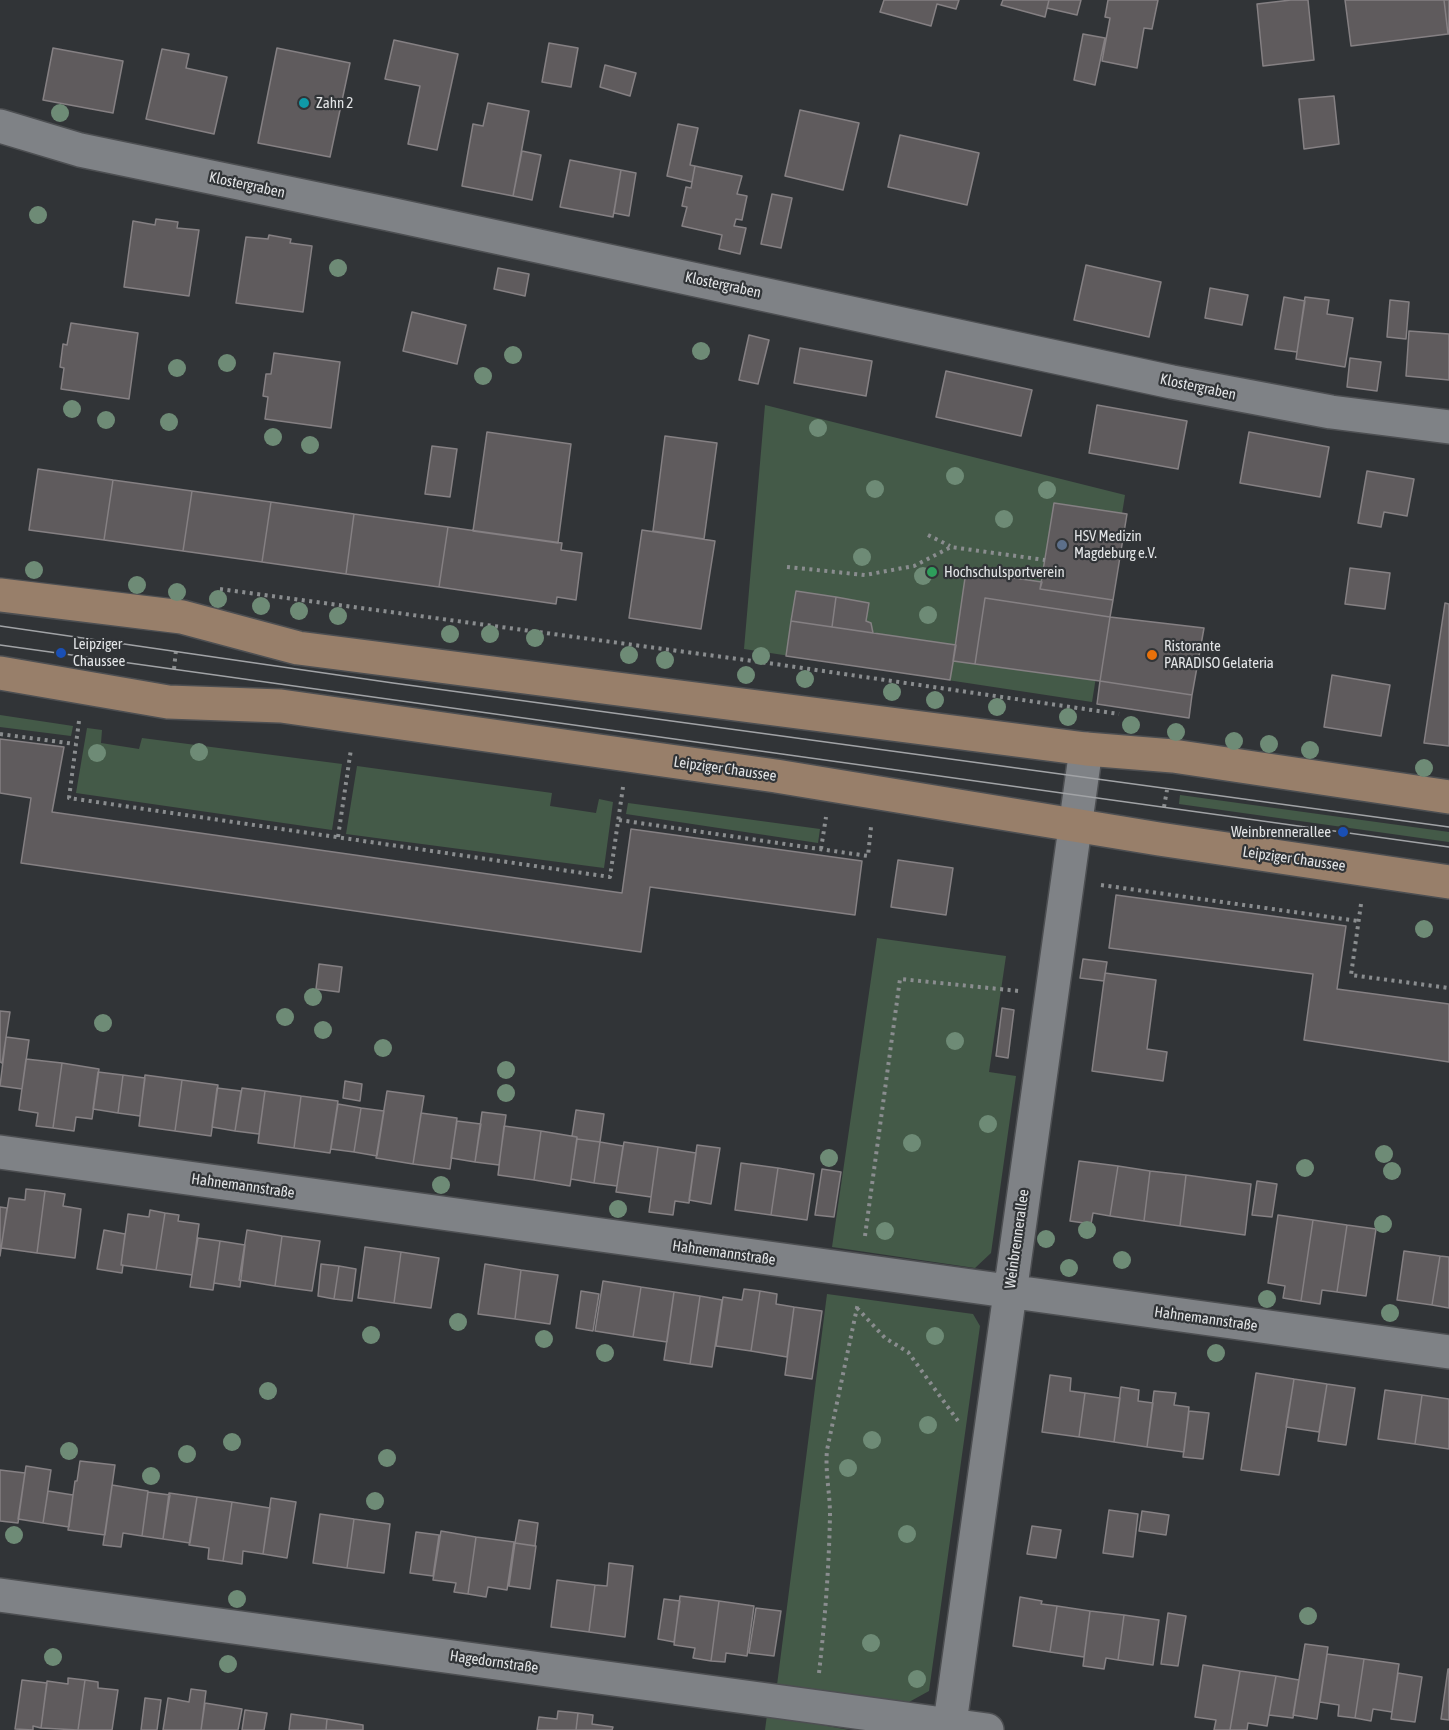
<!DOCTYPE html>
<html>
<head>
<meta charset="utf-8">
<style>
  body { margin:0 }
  canvas { display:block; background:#313437 }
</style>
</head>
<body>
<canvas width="1449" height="1730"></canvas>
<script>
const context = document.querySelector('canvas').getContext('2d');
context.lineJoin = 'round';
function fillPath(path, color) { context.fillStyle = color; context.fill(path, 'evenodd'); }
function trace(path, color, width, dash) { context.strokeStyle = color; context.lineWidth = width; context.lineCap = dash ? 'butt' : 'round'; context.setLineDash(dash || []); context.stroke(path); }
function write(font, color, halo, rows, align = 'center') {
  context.font = font + ' "Asap Condensed",sans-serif'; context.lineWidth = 4.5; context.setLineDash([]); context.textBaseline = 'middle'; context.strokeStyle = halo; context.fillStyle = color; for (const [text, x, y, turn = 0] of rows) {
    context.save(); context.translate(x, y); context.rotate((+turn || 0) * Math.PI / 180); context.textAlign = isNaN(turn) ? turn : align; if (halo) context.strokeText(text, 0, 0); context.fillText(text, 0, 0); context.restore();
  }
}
const green = new Path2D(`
  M765,405L1125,495L1092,702L744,649Z
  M0,715L73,726L71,736L0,727Z
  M87,728L102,730L101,743L139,749L142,738L342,764L332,830L76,793Z
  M357,766L552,793L550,806L596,813L599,799L613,802L604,868L346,834Z
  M1180,795L1449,832V842L1179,804Z
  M628,803L820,829L818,843L626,814Z
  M877,938L1006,956L989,1072L1016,1076L991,1253L975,1268L832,1247Z
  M827,1294L973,1314L980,1326L929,1691L909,1702L777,1685Z
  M767,1715L849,1730H765Z`);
const building = new Path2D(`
  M884,0H959L956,9L937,4L931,26L880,12Z
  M1003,0H1049L1045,17L1001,5Z
  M1049,0H1081L1077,15L1047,8Z
  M1108,0H1158L1152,29L1144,28L1137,68L1102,61L1110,18L1105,17Z
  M1291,0H1308L1314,60L1263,66L1257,4Z
  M1345,0H1444L1448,34L1351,46Z
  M1444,0H1449V34H1448Z
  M1083,34L1105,38L1095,85L1074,80Z
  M394,40L458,54L437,150L408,144L420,86L385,79Z
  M549,43L578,48L571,87L542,82Z
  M53,48L123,61L113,113L43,100Z
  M277,48L350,63L330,157L258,143Z
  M162,49L189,54L186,68L227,77L214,134L146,119Z
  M605,65L636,73L630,96L600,87Z
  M1334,96L1339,144L1304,149L1299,99Z
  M488,103L529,111L513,196L462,186L473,124L483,126Z
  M800,110L859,123L843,190L785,176Z
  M678,124L698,128L690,165L695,166L692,182L667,176Z
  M900,135L979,153L967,205L888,187Z
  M522,151L541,155L532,200L513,196Z
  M570,160L621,170L613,217L560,207Z
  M695,166L742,176L737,194L747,196L742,220L736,219L734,226L746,228L740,254L719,249L722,235L682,226L687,207L682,206L686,187L691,188Z
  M621,170L636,173L629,216L614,213Z
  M772,194L792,198L781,248L761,244Z
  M156,219L178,222L177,228L199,230L189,296L124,287L133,221L155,225Z
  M269,235L291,239L290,243L312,246L303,312L236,303L246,237L268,239Z
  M1086,265L1161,282L1149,337L1074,320Z
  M498,268L529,274L525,296L494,289Z
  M1210,288L1248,295L1242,325L1205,318Z
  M1284,297L1305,301L1297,352L1275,349Z
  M1305,297L1329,300L1327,314L1353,318L1345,367L1296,359Z
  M1390,300L1409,302L1406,339L1387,337Z
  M412,312L466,325L457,364L403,351Z
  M71,323L138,333L129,399L61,389L64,368L60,367L63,344L67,345Z
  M1409,331L1449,334V380L1406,376Z
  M749,335L769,340L758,384L739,380Z
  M800,348L872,361L866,396L794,383Z
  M274,353L340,362L331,428L265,419L268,397L263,396L266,374H271Z
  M1350,358L1381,362L1377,391L1347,387Z
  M946,371L1032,390L1021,436L936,417Z
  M1097,405L1187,421L1178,469L1089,453Z
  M487,432L571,444L558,543L473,531Z
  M1249,432L1329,447L1320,497L1240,483Z
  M665,436L717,443L704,539L653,531Z
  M432,446L457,449L450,497L425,494Z
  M38,469L113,480L104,540L29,530Z
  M1367,471L1414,479L1407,516L1384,512L1381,527L1358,523Z
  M113,480L192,491L183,551L104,540Z
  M192,491L271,502L262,562L183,551Z
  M271,502L354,514L346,574L262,562Z
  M1054,503L1127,514L1113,600L1040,589Z
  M354,514L448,527L439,587L346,574Z
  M448,527L562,543L561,550L582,553L576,600L557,597L556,604L439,587Z
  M642,530L715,541L701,629L629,618Z
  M1350,568L1390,573L1385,609L1345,604Z
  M966,571L1042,582L1040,589L1113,600L1110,617L985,598L975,664L953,661Z
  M796,591L836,597L832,627L791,621Z
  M836,597L869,603L866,621L871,623L873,633L832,627Z
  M985,598L1110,617L1100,681L975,664Z
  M1445,603L1449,604V746L1424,743Z
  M1110,617L1204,628L1192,695L1100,681Z
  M791,621L956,645L950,680L786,656Z
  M1332,675L1390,685L1381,736L1324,727Z
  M1100,681L1192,695L1189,718L1097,704Z
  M0,739L64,747L52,812L622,893L631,829L862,861L855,915L650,887L641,952L21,863L31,798L0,793Z
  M898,860L953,868L946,915L891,907Z
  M1116,895L1346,926L1337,989L1449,1004V1062L1304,1040L1313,974L1109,948Z
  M1083,959L1107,962L1104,981L1080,978Z
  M319,964L342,967L339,992L316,989Z
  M1105,973L1156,980L1147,1049L1167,1052L1163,1081L1092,1071Z
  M1002,1008L1014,1010L1008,1058L996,1056Z
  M0,1011L10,1012L2,1063L0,1062Z
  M6,1037L29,1040L22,1089L0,1086Z
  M26,1059L62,1063L53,1128L36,1126L38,1113L19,1110Z
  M62,1063L99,1069L92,1119L76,1117L74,1131L53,1128Z
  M98,1072L123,1075L118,1113L93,1109Z
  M123,1075L145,1078L140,1116L118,1113Z
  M145,1075L182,1080L175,1131L139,1126Z
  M182,1080L218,1085L211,1136L175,1131Z
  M345,1081L362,1084L360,1101L343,1098Z
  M217,1088L241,1091L235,1131L212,1127Z
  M242,1088L265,1091L259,1134L235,1131Z
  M265,1091L301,1096L294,1148L258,1143Z
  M387,1091L424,1096L413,1164L376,1158Z
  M301,1096L338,1101L330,1153L294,1148Z
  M338,1104L361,1108L354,1152L331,1149Z
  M361,1108L384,1111L377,1156L354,1152Z
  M576,1110L604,1114L600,1142L577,1139V1137L572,1136Z
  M482,1112L506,1115L499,1165L475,1162Z
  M421,1113L457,1118L450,1169L413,1164Z
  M457,1121L481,1124L475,1162L451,1158Z
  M504,1126L541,1131L534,1180L498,1175Z
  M541,1131L577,1137L570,1186L534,1180Z
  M577,1139L600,1142L594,1183L571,1179Z
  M600,1142L623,1146L617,1186L594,1183Z
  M624,1142L658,1147L651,1197L616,1192Z
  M697,1145L720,1148L711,1204L689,1200Z
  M658,1147L696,1153L689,1203L675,1201L673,1215L649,1212Z
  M1079,1161L1118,1166L1110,1216L1093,1213L1091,1224L1070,1221Z
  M741,1163L778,1168L771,1215L735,1210Z
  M1118,1166L1150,1171L1144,1221L1110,1216Z
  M778,1168L814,1174L807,1220L771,1215Z
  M822,1169L841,1172L834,1217L815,1215Z
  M1150,1171L1186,1175L1180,1226L1144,1221Z
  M1186,1175L1251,1184L1245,1235L1180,1226Z
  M1257,1181L1277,1184L1272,1217L1252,1215Z
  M26,1189L45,1191L37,1253L1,1248L9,1198L25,1200Z
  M45,1191L65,1194L63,1206L81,1209L75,1258L37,1253Z
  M0,1207L7,1208L0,1256Z
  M150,1210L165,1213L156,1270L121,1265L128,1214L149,1217Z
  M165,1213L179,1215L178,1221L199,1224L192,1275L156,1270Z
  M1278,1215L1313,1220L1301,1301L1283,1298L1285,1286L1268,1283Z
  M1313,1220L1347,1225L1337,1292L1322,1290L1320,1304L1301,1301Z
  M1347,1225L1376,1229L1366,1296L1337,1292Z
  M104,1230L125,1234L121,1265H123L122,1273L97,1269Z
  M247,1230L282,1236L275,1286L239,1280Z
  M282,1236L320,1241L312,1291L275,1286Z
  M198,1238L220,1241L213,1290L190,1287Z
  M220,1241L245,1245L240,1287L214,1283Z
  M365,1247L401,1252L394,1303L358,1298Z
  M1404,1251L1440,1256L1432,1305L1397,1300Z
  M401,1252L439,1258L431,1308L394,1303Z
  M1440,1256L1449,1257V1308L1432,1305Z
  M321,1264L339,1266L334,1299L318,1296Z
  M485,1264L521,1270L515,1319L478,1314Z
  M339,1266L356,1269L352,1301L334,1299Z
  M521,1270L558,1275L550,1324L515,1319Z
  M603,1281L641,1287L633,1337L595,1331Z
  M641,1287L674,1292L667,1342L633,1337Z
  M744,1289L760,1291L751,1351L716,1346L723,1297L742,1300Z
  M581,1291L599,1294L593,1331L576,1328Z
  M760,1291L777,1294L776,1304L794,1307L787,1357L751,1351Z
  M674,1292L700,1296L690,1364L664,1360Z
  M700,1296L722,1300L712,1367L690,1364Z
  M794,1307L822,1311L812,1379L785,1375Z
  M1256,1373L1294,1379L1279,1475L1241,1470Z
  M1050,1375L1071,1378L1070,1391L1085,1393L1079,1437L1042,1432Z
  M1294,1379L1327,1384L1319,1432L1286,1427Z
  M1327,1384L1355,1388L1346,1445L1318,1441Z
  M1121,1387L1139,1390L1138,1401L1153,1403L1147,1447L1114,1442Z
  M1385,1390L1422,1395L1415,1444L1378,1439Z
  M1154,1391L1176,1393L1174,1405L1189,1407L1184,1452L1147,1447Z
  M1085,1393L1120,1398L1114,1442L1079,1437Z
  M1422,1395L1449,1399V1449L1415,1444Z
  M1189,1411L1209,1413L1203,1459L1183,1457Z
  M80,1461L115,1465L105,1535L68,1530L75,1481H77Z
  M26,1466L51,1470L43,1523L18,1519Z
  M0,1470L25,1473L18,1523L0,1521Z
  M112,1485L148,1491L142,1536L123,1533L121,1547L103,1545Z
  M48,1491L73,1495L69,1527L43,1523Z
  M148,1492L170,1495L163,1539L142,1536Z
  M169,1493L197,1497L190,1543L163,1539Z
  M197,1497L232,1502L223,1561L208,1559L209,1548L189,1545Z
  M271,1498L296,1502L287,1558L263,1554Z
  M232,1502L270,1508L263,1554L243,1551L242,1564L223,1561Z
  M1109,1510L1138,1514L1133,1557L1103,1553Z
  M1142,1511L1169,1515L1166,1535L1139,1531Z
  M320,1514L354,1519L347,1568L313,1563Z
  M354,1519L390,1524L384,1573L347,1568Z
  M519,1520L538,1523L535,1546L515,1543Z
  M1032,1526L1061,1530L1056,1558L1027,1554Z
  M441,1531L476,1537L468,1594L454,1592L456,1583L433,1580Z
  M416,1532L439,1535L433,1576L410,1573Z
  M476,1537L514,1542L507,1590L488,1587L486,1597L468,1594Z
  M515,1543L536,1546L530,1589L509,1586Z
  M609,1563L633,1566L625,1637L589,1632L595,1585L607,1586Z
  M557,1580L595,1585L589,1632L551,1627Z
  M680,1596L719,1601L711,1661L693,1658L695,1648L674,1645Z
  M1020,1597L1042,1601L1041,1604L1057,1606L1050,1652L1013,1646Z
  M664,1599L680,1601L674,1642L658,1639Z
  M719,1601L754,1606L747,1656L726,1653L725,1662L711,1661Z
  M1057,1606L1090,1611L1084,1657L1050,1652Z
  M756,1608L781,1611L774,1656L749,1653Z
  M1090,1611L1124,1615L1118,1660L1106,1658L1104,1669L1083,1666Z
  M1168,1613L1186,1616L1178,1666L1161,1664Z
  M1124,1615L1159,1620L1153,1665L1118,1660Z
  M1305,1644L1328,1647L1317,1719L1293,1715Z
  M1327,1654L1364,1659L1355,1718L1338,1716L1339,1705L1320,1702Z
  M1364,1659L1399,1664L1392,1712L1373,1709L1371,1721L1355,1718Z
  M1203,1665L1240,1671L1230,1730H1214L1216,1720L1195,1717Z
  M1448,1669H1449V1720L1441,1719Z
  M1240,1671L1276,1676L1267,1726L1248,1723L1247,1730H1230Z
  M1398,1673L1422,1677L1415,1722L1391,1719Z
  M1276,1676L1299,1680L1293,1718L1269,1715Z
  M68,1678L85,1680L78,1730L41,1728L47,1681L68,1684Z
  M22,1680L47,1683L41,1728L33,1726V1730L15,1729Z
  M85,1680L98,1682V1688L118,1690L112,1730H78Z
  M191,1689L206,1691L201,1730H163L168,1698L189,1702Z
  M145,1698L161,1700L157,1730H141Z
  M205,1703L242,1709L238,1730H201Z
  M245,1710L267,1713L264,1730H242Z
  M558,1711L578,1713L576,1730H537L539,1717L557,1719Z
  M578,1713L593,1715L592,1724L613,1727L612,1730H576Z
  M291,1714L327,1719L326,1730H289Z
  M327,1719L363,1725V1730H326Z`);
const path = new Path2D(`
  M928,535L950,546
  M787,567L865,575L914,566L951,547L1045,560
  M220,589L775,664L1119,714
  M174,669L176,650
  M79,721L69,798L610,877L623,787
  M0,734L75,744
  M1164,807L1167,790
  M619,820L868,856L871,827
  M338,837L351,749
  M821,849L826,817
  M1101,885L1358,921
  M1361,904L1351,975L1449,988
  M865,1236L900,979L1019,991
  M857,1308L885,1338L908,1352L958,1421
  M819,1673C825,1620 829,1567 830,1515C830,1493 825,1472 827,1450L858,1303`);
const street = new Path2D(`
  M0,126L80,150L389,214L1172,382L1331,412L1449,427
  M0,1152L1449,1352
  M0,1595L987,1730
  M949,1730L1086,749`);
const secondary = new Path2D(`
  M0,595L182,617L298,648L1086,749L1173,756L1449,797
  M0,673L168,702L281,706L776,776L1159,839L1449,882`);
const tram = new Path2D(`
  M0,626C131,644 262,665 393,683C745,733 1097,777 1449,827
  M0,645L1449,847`);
const trees = [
  [60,113],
  [38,215],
  [338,268],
  [701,351],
  [513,355],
  [227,363],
  [177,368],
  [483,376],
  [72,409],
  [106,420],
  [169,422],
  [818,428],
  [273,437],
  [310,445],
  [955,476],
  [875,489],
  [1047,490],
  [1004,519],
  [862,557],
  [34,570],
  [923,576],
  [137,585],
  [177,592],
  [218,599],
  [261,606],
  [299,611],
  [928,615],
  [338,616],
  [450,634],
  [490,634],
  [535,638],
  [629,655],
  [761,656],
  [665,660],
  [746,675],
  [805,679],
  [892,692],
  [935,700],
  [997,707],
  [1068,717],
  [1131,725],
  [1176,732],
  [1234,741],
  [1269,744],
  [1310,750],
  [199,752],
  [97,753],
  [1424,768],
  [1424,929],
  [313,997],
  [285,1017],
  [103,1023],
  [323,1030],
  [955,1041],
  [383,1048],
  [506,1070],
  [506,1093],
  [988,1124],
  [912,1143],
  [1384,1154],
  [829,1158],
  [1305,1168],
  [1392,1171],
  [441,1185],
  [618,1209],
  [1383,1224],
  [1087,1230],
  [885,1231],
  [1046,1239],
  [1122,1260],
  [1069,1268],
  [1267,1299],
  [1390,1313],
  [458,1322],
  [371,1335],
  [935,1336],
  [544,1339],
  [605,1353],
  [1216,1353],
  [268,1391],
  [928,1425],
  [872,1440],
  [232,1442],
  [69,1451],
  [187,1454],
  [387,1458],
  [848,1468],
  [151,1476],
  [375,1501],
  [907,1534],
  [14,1535],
  [237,1599],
  [1308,1616],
  [871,1643],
  [53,1657],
  [228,1664],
  [917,1679]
];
const markers = [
  [304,103,6,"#0f9aa8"],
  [1062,545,6,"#5c6f8a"],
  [932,572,6,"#2e9e5b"],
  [61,653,6,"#1a4fb4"],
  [1152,655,6,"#e8710a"],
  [1343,832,6,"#1a4fb4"]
];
const poiNames = [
  ["Zahn 2",316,103],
  ["HSV Medizin",1074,536],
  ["Magdeburg e.V.",1074,553],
  ["Hochschulsportverein",944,572],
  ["Leipziger",73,644],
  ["Chaussee",73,661],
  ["Ristorante",1164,646],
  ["PARADISO Gelateria",1164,663],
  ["Weinbrennerallee",1331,832,"right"]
];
const streetNames = [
  ["Klostergraben",247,185,12],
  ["Klostergraben",723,285,12],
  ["Klostergraben",1198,387,12],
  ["Leipziger Chaussee",725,769,8],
  ["Leipziger Chaussee",1294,859,8],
  ["Hahnemannstraße",243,1186,8],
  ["Weinbrennerallee",1017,1239,-82],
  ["Hahnemannstraße",724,1253,8],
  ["Hahnemannstraße",1206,1319,8],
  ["Hagedornstraße",494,1662,8]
];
fillPath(green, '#445a48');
fillPath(building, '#5f5b5d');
trace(building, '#858083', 1.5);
trace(street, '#4d4f52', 36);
trace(secondary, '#4d4f52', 36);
trace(path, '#8a8d8f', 4, [3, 4.5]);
trace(street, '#7f8286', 33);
trace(secondary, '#987f6a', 33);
trace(tram, '#a1a3a6', 1.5);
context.fillStyle = '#6e8b76';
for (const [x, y] of trees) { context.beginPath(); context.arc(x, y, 9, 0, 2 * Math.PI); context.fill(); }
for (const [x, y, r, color] of markers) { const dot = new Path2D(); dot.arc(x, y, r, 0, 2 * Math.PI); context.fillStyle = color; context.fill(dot); trace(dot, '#313437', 2); }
write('15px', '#e2e4e6', '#313437', poiNames, 'left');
write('15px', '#e2e4e6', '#313437', streetNames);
</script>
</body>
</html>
